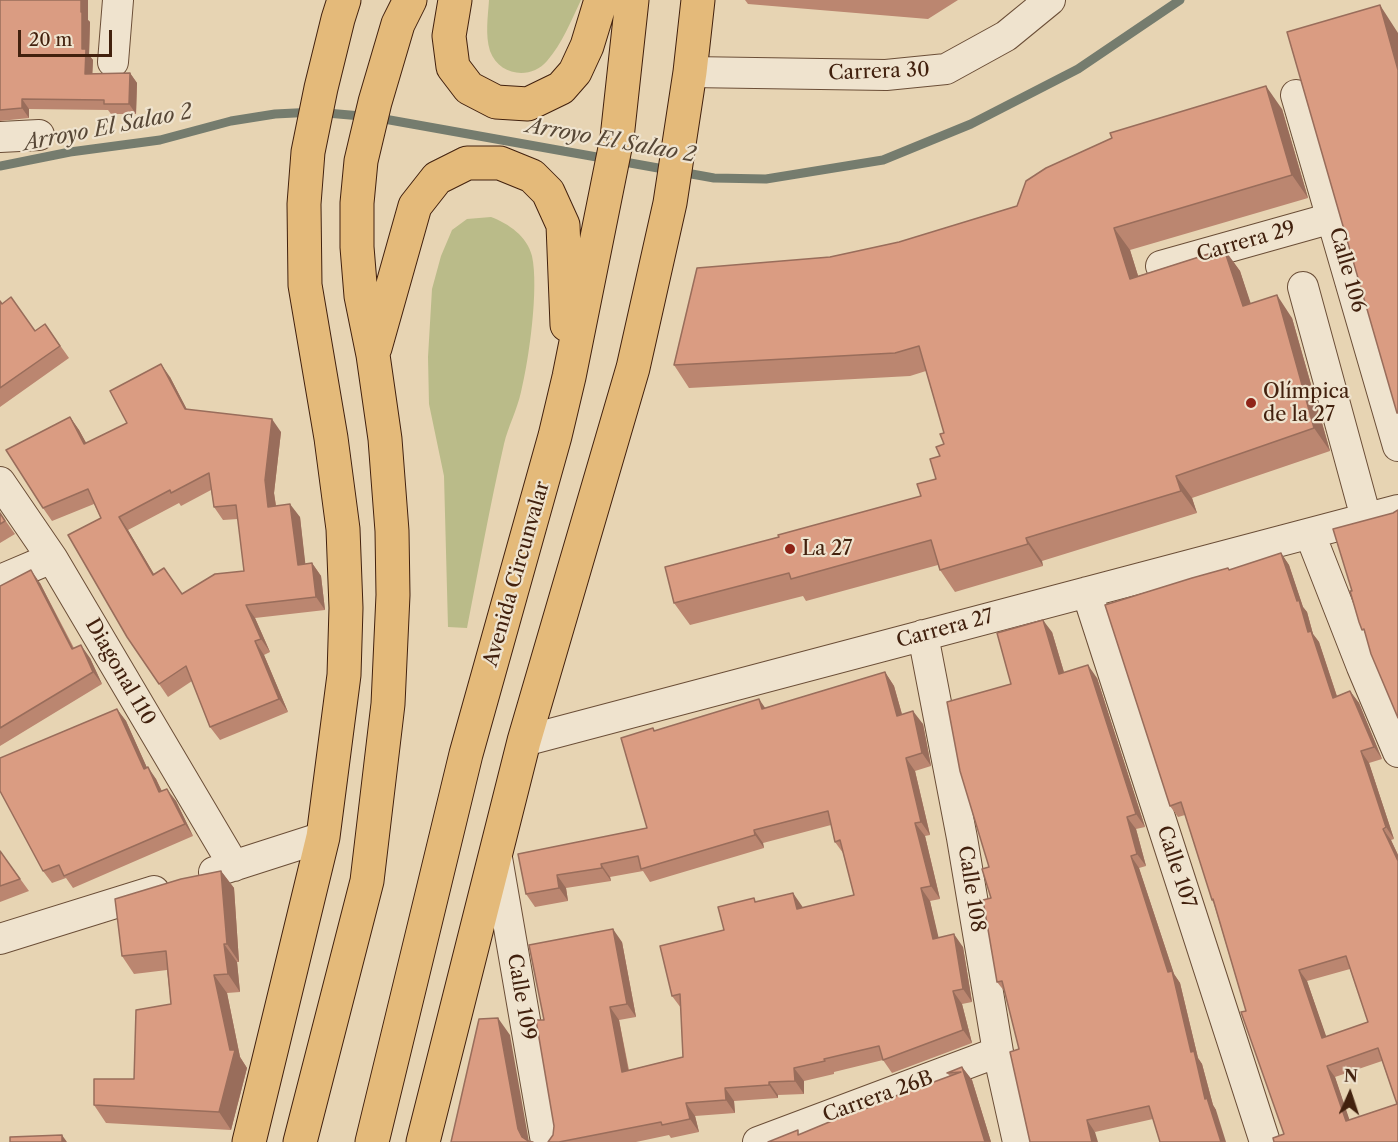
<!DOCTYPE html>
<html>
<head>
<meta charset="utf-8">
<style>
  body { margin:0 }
  #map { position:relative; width:1398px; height:1142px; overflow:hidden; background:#e7d4b3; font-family:"Libre Caslon Text",serif }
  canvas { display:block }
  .north { position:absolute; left:1320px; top:1064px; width:60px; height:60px; -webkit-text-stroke:4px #efe3ce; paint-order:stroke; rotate:3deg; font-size:16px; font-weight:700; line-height:24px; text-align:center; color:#42210e }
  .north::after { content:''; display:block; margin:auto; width:21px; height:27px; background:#42210e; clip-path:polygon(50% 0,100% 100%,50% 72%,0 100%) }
  .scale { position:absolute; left:18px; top:30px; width:94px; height:27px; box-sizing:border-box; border:3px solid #42210e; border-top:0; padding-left:8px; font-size:18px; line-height:21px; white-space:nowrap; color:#42210e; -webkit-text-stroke:4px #efe3ce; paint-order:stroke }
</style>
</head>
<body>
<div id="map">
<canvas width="1398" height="1142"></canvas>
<div class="north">N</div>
<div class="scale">20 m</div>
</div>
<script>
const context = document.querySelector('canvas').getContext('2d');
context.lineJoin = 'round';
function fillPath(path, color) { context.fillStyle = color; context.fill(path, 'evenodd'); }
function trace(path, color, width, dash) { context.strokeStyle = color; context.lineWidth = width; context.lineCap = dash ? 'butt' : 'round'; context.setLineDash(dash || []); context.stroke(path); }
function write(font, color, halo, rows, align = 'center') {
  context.font = font + ' "Libre Caslon Text",serif'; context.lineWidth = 4.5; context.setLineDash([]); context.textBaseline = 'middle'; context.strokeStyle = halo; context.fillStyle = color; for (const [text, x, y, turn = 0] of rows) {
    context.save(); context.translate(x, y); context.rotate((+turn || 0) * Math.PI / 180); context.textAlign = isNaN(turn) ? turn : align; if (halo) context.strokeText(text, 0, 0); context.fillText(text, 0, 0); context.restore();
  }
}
const green = new Path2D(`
  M489,0H581C571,21 562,44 547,61C531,80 499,76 490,51C485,35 488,16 489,0Z
  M491,217C509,224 527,236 532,256C539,288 529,360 521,392C517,410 508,427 504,444C490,505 479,567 467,628L448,627L444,476L429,404L428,357L432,289L441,256L452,230L467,219Z`);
const stream = new Path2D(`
  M0,166L70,152L160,140L231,121L275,114L315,112L373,117L714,178L766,179L883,160L971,124L1078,69L1180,0`);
const minor = new Path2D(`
  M113,62L118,0
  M690,72L886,75L946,69L1006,36L1050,0
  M1296,95L1398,446
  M0,137L39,135
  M1161,266L1332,218
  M1303,287L1366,518
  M0,482L52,558L234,866
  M1310,534L1362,667L1398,752
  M0,580L52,558
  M1087,592L1265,1142
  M923,635L962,838L998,1052L1018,1142
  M524,741L1398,510
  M496,852L546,1142
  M214,872L323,837
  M0,939L154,891
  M758,1142L998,1052`);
const highway = new Path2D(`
  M455,0L449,36L453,67L469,88L496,102L528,104L561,88L575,72L587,46L601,0
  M375,348L415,206L437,178L467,163H500L532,176L548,192L563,225L567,325
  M249,1142L323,837L344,675L346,608L343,529L331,438L305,285L304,204L308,152L321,88L338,19L344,0
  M300,1142L367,881L388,704L393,595L392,531L385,439L373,355L361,296L357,247V203L361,161L375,102L398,24L410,0
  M372,1142L466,754L555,436L569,377L617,138L632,0
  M423,1142L524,741L633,368L670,203L690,72L698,0`);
const wall = new Path2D(`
  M0,0H88V20L90,22L89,55L93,60L92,74L130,73L137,83L136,114H111L108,110L29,109V118L0,121Z
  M745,0H958L928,19L748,4Z
  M1282,109L1308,198L1130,250L1138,276L1224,249L1240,271L1250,303L1292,318L1330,451L1192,498L1197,513L1042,561L1043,566L955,592L940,570L938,565L806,601L803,596L690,625L674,603L779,537L921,496L936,479L940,456L944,444V433L926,371L910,376L689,388L674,365L830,257L899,242L1017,206Z
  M0,301L2,304L35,331L45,324L69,358L0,407Z
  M170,377L187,410L281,432L274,493L276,506L300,517L305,564L312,563L321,576L325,610L255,618L270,652L264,655L288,712L220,740L210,727L192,681L168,697L127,637L101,518L94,504L52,521L43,508L70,417L79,430L86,443L127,423ZM211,490L214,507L223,520L238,519L244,571L182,594L164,568L154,574L128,530L179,503L181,506Z
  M0,513L15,534L0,543Z
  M1281,553L1289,565L1303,607L1307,612L1313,634L1319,642L1337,696L1350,691L1359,703L1382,759L1369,763L1394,839L1391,840L1398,855V1142H1274L1273,1138L1284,1134L1241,1012L1246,1011L1214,904L1212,900L1185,815L1178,817L1170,806L1105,605L1192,578L1228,568L1230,570ZM1350,969L1368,1022L1326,1037L1307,981ZM1382,1061L1397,1104L1349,1120L1335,1077Z
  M40,583L74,648L90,658L102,684L0,746V586Z
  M1052,632L1064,672L1097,678L1145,827L1136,829L1146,866L1139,868L1174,974L1180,983L1198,1058L1202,1064L1213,1105L1216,1110L1153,1119L1095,1132L1019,1049L1005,992L997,982L989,867L1011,684Z
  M885,672L894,686L902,714L923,724L931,766L915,771L930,835L925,836L940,899L930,901L938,938L963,947L972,1002L962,1004L972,1043L892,1073L883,1060L834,1072V1074L804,1081V1094L778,1095V1098L734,1101L735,1113L695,1116L699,1132L671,1138L669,1135L636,1142H548L553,1135L554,1126L544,1020L622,942L636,1017L619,1020L629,1070L683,1057L681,1008L672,996L724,930L756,902L802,906L803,908L854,895L843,853L835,842L831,825L763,843L764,848L650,882L643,871L610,877L611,881L566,888L568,901L535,907L526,894L518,854L647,828L653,728L655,731L765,708Z
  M117,709L126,721L147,768L156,779L162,791L176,801L193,836L73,888L66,878L52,883L43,871Z
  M0,851L29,891L0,902Z
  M221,871L234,888L239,962H237L240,992L227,993L240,1057L247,1068L231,1130L106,1123L94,1105L134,1079L171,1004L167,970L134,974L122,956Z
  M962,1067L972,1080L991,1142H768L801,1134L950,1076L947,1073Z`);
const shadedWall = new Path2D(`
  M81,0H88V20L90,22L89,55L93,60L92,84L85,74L82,49Z
  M1380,5L1398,33V70Z
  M130,73L137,83L136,114L129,104Z
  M1266,86L1282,109L1308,198L1292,175Z
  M22,99L29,109V118L22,108Z
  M1114,228L1130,250L1146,301L1130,279Z
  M1224,249L1240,271L1259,328L1243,306Z
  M1277,295L1292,318L1330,451L1314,428Z
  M161,364L170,377L194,423L185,409Z
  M70,417L79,430L94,457L84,444Z
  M272,419L281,432L274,493L278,520L268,507L265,480Z
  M1176,476L1192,498L1197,513L1181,491Z
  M290,504L300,517L307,578L298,565Z
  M119,517L128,530L162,588L153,575Z
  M1026,538L1042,561L1043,566L1028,544Z
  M1281,553L1289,565L1303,607L1307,612L1313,634L1319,642L1341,709L1333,698L1308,632Z
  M312,563L321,576L325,610L316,597Z
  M31,570L40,583L80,662L72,649Z
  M246,605L255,618L270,652L261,639Z
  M1043,620L1052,632L1068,686L1059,674Z
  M255,641L264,655L288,712L279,699Z
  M81,645L90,658L102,684L93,672Z
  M1088,665L1097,678L1145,827L1136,814Z
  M885,672L894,686L906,729L897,716Z
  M1350,691L1359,703L1382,759L1374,747Z
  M759,699L768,712L762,709Z
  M117,709L126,721L153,781L144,769Z
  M913,711L923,724L931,766L922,753Z
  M1361,751L1369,763L1394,839L1386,827Z
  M906,758L915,771L930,835L921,822Z
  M148,767L156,779L168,805L159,792Z
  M167,789L176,801L193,836L185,824Z
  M1127,817L1136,829L1146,866L1137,854Z
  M915,823L925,836L940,899L931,886Z
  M1383,829L1391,840L1398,855V861Z
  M754,830L763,843L764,848L755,835Z
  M1131,856L1139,868L1174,974L1180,983L1198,1058L1202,1064L1213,1105L1216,1110L1226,1142H1221L1205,1099L1168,972Z
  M601,864L610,877L611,881L602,868Z
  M221,871L234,888L239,962L227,944Z
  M557,875L566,888L568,901L559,888Z
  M921,888L930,901L942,952L933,939Z
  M793,893L802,906L806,922L797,909Z
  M613,929L622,942L636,1017L627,1004Z
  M954,934L963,947L972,1002L963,989Z
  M224,944L237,962L240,992L228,974Z
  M1299,970L1307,981L1331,1050L1322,1038Z
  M214,975L227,993L240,1057L247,1068L231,1130L219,1112L230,1050Z
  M953,991L962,1004L972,1043L963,1030Z
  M610,1007L619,1020L631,1085L622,1072Z
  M498,1018L510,1035L529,1142L522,1137L518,1129Z
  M1327,1066L1335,1077L1354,1133L1346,1121Z
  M962,1067L972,1080L991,1142H985Z
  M794,1068L804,1081V1094L795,1081Z
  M769,1082L778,1095V1098L769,1085Z
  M725,1088L734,1101L735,1113L726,1100Z
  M686,1103L695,1116L699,1132L690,1119Z
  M1087,1120L1095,1132L1098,1142H1092Z
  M62,1135L67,1142H62Z`);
const building = new Path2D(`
  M0,0H81V12H82V49H86L85,74L130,73L129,104H104V100L22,99V108L0,110Z
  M1380,5L1398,70V413H1397L1287,32Z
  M1266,86L1292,175L1114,228L1130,279L1224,249L1243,306L1277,295L1314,428L1176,476L1181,491L1026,538L1028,544L940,570L931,540L791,579L789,573L674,603L665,567L779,537L778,535L921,496L917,484L936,479L930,459L940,456L936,447L944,444L940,434L944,433L919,346L895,353L674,365L697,268L830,257L899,242L1017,206L1026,181L1046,168L1112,138L1110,133Z
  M11,297L35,331L45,324L60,346L0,388V301L2,304Z
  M161,364L185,409L272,419L265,480L268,507L290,504L298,565L312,563L316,597L246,605L261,639L255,641L279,699L210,727L186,666L159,684L127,637L68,535L101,518L88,489L43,508L6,450L70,417L84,444L127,423L110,391ZM209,473L214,507L236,505L244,571L215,574L182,594L164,568L153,575L119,517L170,490L171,493Z
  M1398,510V718L1371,654L1364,629L1362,630L1359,622L1350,591H1352L1333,529L1393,513Z
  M0,513L5,521L0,524Z
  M1281,553L1297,601L1299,600L1308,632L1311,631L1333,698L1350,691L1374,747L1361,751L1386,827L1383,829L1398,861V1142H1274L1273,1138L1284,1134L1241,1012L1246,1011L1213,899L1212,900L1181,802L1170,806L1105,605L1192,578L1228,568L1229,570ZM1346,956L1368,1022L1322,1038L1299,970ZM1378,1048L1397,1104L1346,1121L1327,1066Z
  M31,570L72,649L81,645L93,672L0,728V586Z
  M1043,620L1059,674L1088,665L1136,814L1127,817L1137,854L1131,856L1168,972L1172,971L1191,1052L1194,1051L1205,1099L1207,1098L1221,1142H1160L1149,1106L1087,1120L1092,1142H1030L1010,1052L1019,1049L1002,981L997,982L983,900L991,898L982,869L989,867L960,771L947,702L1011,684L997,633Z
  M885,672L897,716L913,711L922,753L906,758L921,822L915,823L931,886L921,888L933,939L954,934L963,989L953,991L963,1030L883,1060L879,1046L824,1059L825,1061L794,1068L795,1081L769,1082V1085L725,1088L726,1100L686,1103L690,1119L662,1125L661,1122L559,1142H548L553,1135L554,1126L536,1020H544L529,945L613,929L627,1004L610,1007L622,1072L683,1057L680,994L672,996L660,946L724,930L718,907L754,898L755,902L793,893L797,909L854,895L840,840L835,842L828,811L754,830L755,835L641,869L638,856L601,864L602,868L557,875L559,888L526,894L518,854L647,828L621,738L653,728L654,731L759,699L762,709Z
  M117,709L144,769L148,767L159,792L167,789L185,824L64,876L59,865L43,871L0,791V758Z
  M0,851L20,879L0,886Z
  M221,871L227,944H224L228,974L214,975L230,1050H235L219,1112L94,1105V1079H134L136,1010L171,1004L166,951L122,956L115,899L181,879Z
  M498,1018L518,1129L522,1137L528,1141L533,1142H451L479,1019Z
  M962,1067L985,1142H768L798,1130V1135L851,1113L871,1107V1105L961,1072L947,1073Z
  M62,1135V1142H10V1137Z`);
const markers = [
  [1251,403,6,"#8f2418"],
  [790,549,6,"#8f2418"]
];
const streetNames = [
  ["Carrera 30",879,72,-2],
  ["Carrera 29",1246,242,-16],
  ["Calle 106",1347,270,74],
  ["Avenida Circunvalar",517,574,-74],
  ["Carrera 27",945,629,-15],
  ["Diagonal 110",120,672,60],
  ["Calle 107",1176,867,72],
  ["Calle 108",971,889,81],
  ["Calle 109",521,997,80],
  ["Carrera 26B",878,1097,-20]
];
const poiNames = [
  ["Olímpica",1263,392],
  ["de la 27",1263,415],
  ["La 27",802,549]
];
const waterNames = [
  ["Arroyo El Salao 2",108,128,-11],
  ["Arroyo El Salao 2",611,141,10]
];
fillPath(green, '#babb89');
trace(stream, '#757c6e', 9);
trace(minor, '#6b4e37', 32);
trace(highway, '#42210e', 35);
trace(minor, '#efe3ce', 30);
trace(highway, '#e4ba7a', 33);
fillPath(wall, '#bb8670');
fillPath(shadedWall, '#996d5b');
fillPath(building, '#da9c82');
trace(building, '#996d5b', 1.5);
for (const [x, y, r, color] of markers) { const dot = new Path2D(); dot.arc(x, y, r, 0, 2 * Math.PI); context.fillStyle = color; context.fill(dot); trace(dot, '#efe3ce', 2); }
write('20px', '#42210e', '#efe3ce', streetNames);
write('20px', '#42210e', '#efe3ce', poiNames, 'left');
write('italic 21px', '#574736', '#efe3ce', waterNames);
</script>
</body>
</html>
